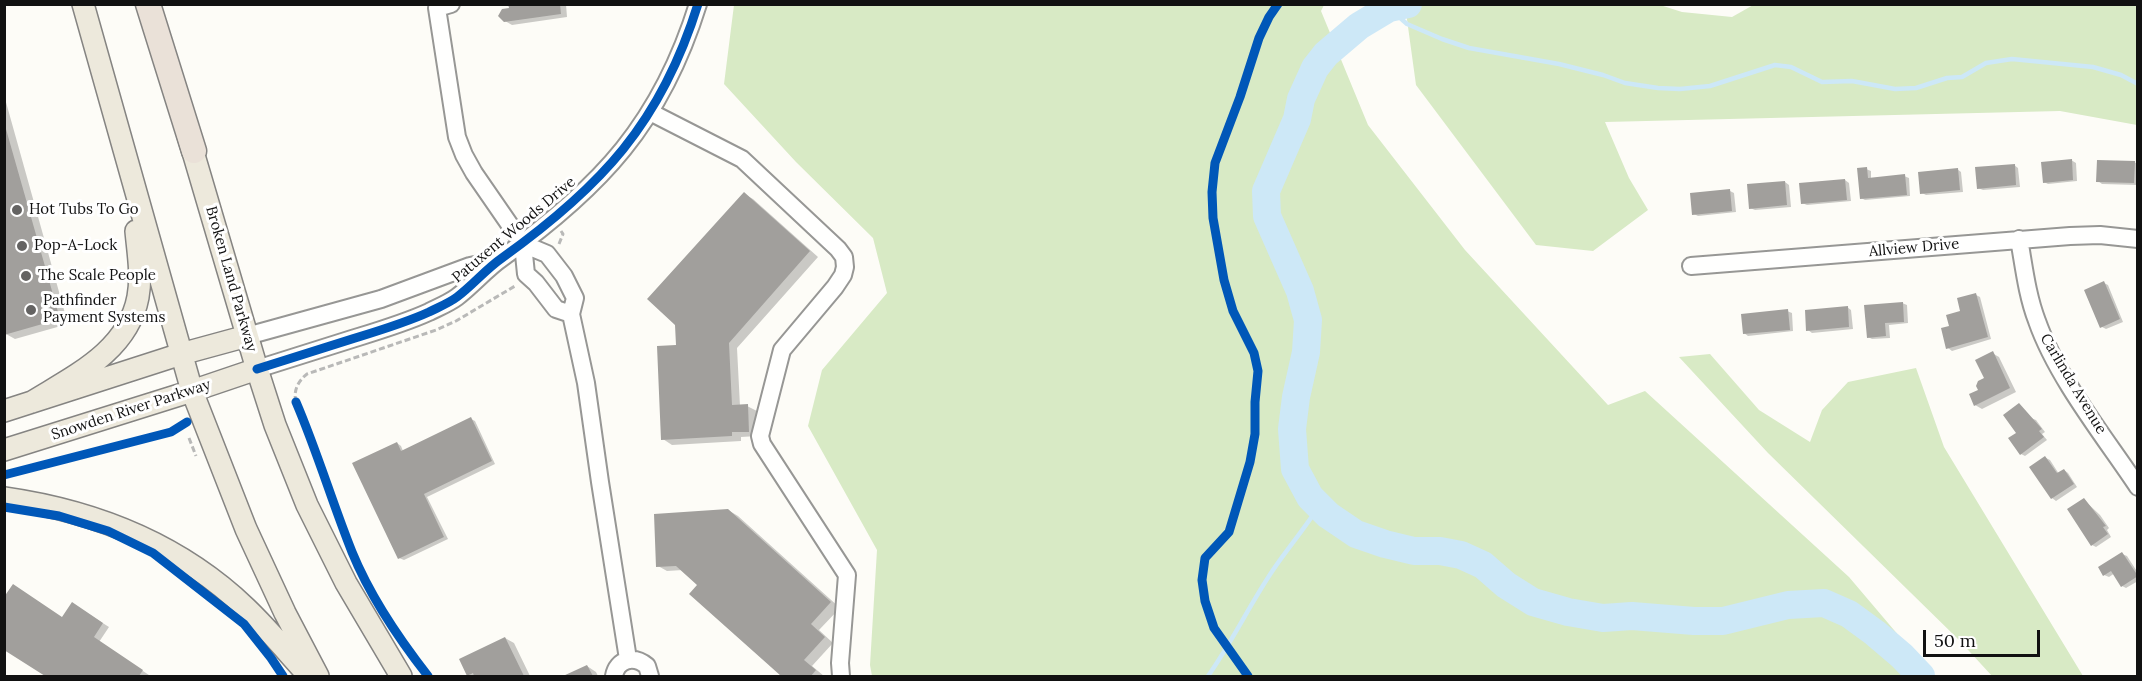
<!DOCTYPE html>
<html>
<head>
<meta charset="utf-8">
<style>
  body { margin:0 }
  #map { position:relative; width:2142px; height:681px; overflow:hidden; background:#fdfcf7; font-family:Lora,serif }
  canvas { display:block }
  .frame { position:absolute; inset:0; border:6px solid #111; pointer-events:none }
  .scale { position:absolute; left:1923px; top:630px; width:117px; height:27px; box-sizing:border-box; border:3px solid #111; border-top:0; padding-left:8px; font-size:18px; line-height:21px; white-space:nowrap; color:#111; -webkit-text-stroke:4px #fff; paint-order:stroke }
</style>
</head>
<body>
<div id="map">
<canvas width="2142" height="681"></canvas>
<div class="frame"></div>
<div class="scale">50 m</div>
</div>
<script>
const context = document.querySelector('canvas').getContext('2d');
context.lineJoin = 'round';
function fillPath(path, color) { context.fillStyle = color; context.fill(path, 'evenodd'); }
function trace(path, color, width, dash) { context.strokeStyle = color; context.lineWidth = width; context.lineCap = dash ? 'butt' : 'round'; context.setLineDash(dash || []); context.stroke(path); }
function write(font, color, halo, rows, align = 'center') {
  context.font = font + ' Lora,serif'; context.lineWidth = 6; context.setLineDash([]); context.textBaseline = 'middle'; context.strokeStyle = halo; context.fillStyle = color; for (const [text, x, y, turn = 0] of rows) {
    context.save(); context.translate(x, y); context.rotate((+turn || 0) * Math.PI / 180); context.textAlign = isNaN(turn) ? turn : align; if (halo) context.strokeText(text, 0, 0); context.fillText(text, 0, 0); context.restore();
  }
}
const forest = new Path2D(`
  M734,5H1324L1321,11L1368,125L1465,250L1608,405L1645,391L1849,577L1933,676H872L870,665L877,550L808,426L822,370L887,293L873,238L796,162L724,84Z
  M1660,5L1682,12L1732,17L1755,4L2137,5V125L2060,111L1605,122L1629,178L1648,210L1593,251L1536,245L1416,85L1405,5Z
  M1710,354L1759,410L1810,442L1822,410L1848,382L1916,368L1944,447L2083,676H1992L1958,639L1768,453L1679,357Z`);
const shadow = new Path2D(`
  M509,4H566L567,17L512,25L505,21L511,9Z
  M4,95L68,324L15,339L6,334L4,329Z
  M2071,160L2076,163L2077,181L2048,184L2044,182Z
  M2134,162L2138,164V185L2102,184L2098,181Z
  M2014,165L2018,168L2020,187L1983,190L1978,188Z
  M1866,169L1871,171V179L1904,176L1909,178L1910,196L1865,200L1861,198Z
  M1957,169L1961,172L1963,192L1926,195L1922,193Z
  M1845,180L1849,183L1851,201L1807,205L1802,203Z
  M1785,182L1789,185L1791,207L1755,210L1750,208Z
  M1730,191L1734,193L1736,212L1698,216L1694,214Z
  M744,194L753,199L818,257L737,348L740,406H747L757,411L758,436L741,437V441L672,445L663,439L678,347Z
  M2104,283L2108,285L2123,322L2106,329L2102,327Z
  M1976,295L1980,297L1991,339L1952,351L1948,348L1951,327Z
  M1902,303L1907,305L1908,323L1889,325L1890,338L1872,339L1868,337Z
  M1847,307L1851,310L1853,329L1812,333L1808,330Z
  M1787,311L1792,313L1793,331L1748,336L1744,333Z
  M1992,353L1999,357L2016,392L1982,409L1975,405L1986,379Z
  M2020,405L2031,418L2036,420L2045,432L2042,434L2047,440L2025,456L2021,454L2018,433Z
  M471,419L475,421L495,464L427,497L448,539L404,560L399,558L397,443L401,446L403,451Z
  M2046,458L2050,460L2059,474L2064,470L2068,473L2077,487L2056,501L2052,498Z
  M2084,500L2100,515L2109,528L2107,530L2111,537L2096,547L2092,545Z
  M728,510L738,516L840,608L819,630L833,643L812,666L824,676H783L691,594L699,585L683,570L667,571L658,566Z
  M2122,554L2127,556L2138,573V581L2126,588L2122,586L2115,573L2109,577L2104,575Z
  M79,608L109,627L99,642L149,675L148,676H48L4,648L63,618Z
  M505,638L514,643L530,676H472L469,675Z
  M587,666L596,672L598,676H567Z`);
const stream = new Path2D(`
  M1389,8L1407,24L1442,39L1469,48L1559,64L1603,75L1625,83L1658,88L1680,89L1710,86L1775,65L1791,67L1822,82L1852,81L1895,89L1916,88L1947,78L1962,77L1986,63L2012,59L2093,67L2121,75L2138,84
  M1208,676C1232,642 1250,604 1273,570C1288,548 1305,528 1319,506`);
const river = new Path2D(`
  M1408,4L1389,8L1359,26L1326,54L1315,68L1301,99L1297,119L1266,191L1267,216L1300,291L1308,320L1306,352L1296,397L1292,429L1295,469L1310,497L1328,515L1356,534L1385,544L1414,551H1440L1461,555L1483,565L1506,585L1533,602L1568,612L1603,618L1632,616L1694,621H1723L1788,605L1824,603L1849,614L1875,633L1902,656L1921,676`);
const building = new Path2D(`
  M508,4H560L561,14L504,22L498,16L502,9L509,8Z
  M4,122L60,319L4,335Z
  M2072,159L2073,180L2043,183L2041,162Z
  M2097,160L2135,161L2134,183L2096,182Z
  M2015,164L2016,185L1977,189L1975,167Z
  M1867,167L1868,178L1905,174L1907,195L1860,199L1857,168Z
  M1958,168L1960,190L1920,194L1918,172Z
  M1845,179L1847,200L1801,204L1799,183Z
  M1785,181L1787,205L1749,209L1747,184Z
  M1730,189L1732,211L1692,215L1690,193Z
  M744,192L810,251L729,343L732,405L748,404L749,432H732V436L661,440L657,346L676,345L675,325L647,299Z
  M2104,281L2120,319L2100,328L2084,290Z
  M1976,293L1988,337L1946,349L1941,328L1949,326L1946,315L1960,311L1957,298Z
  M1903,302L1904,322L1885,323L1886,336L1867,338L1864,305Z
  M1848,306L1849,327L1806,331L1805,310Z
  M1788,309L1790,330L1743,334L1741,314Z
  M1993,351L2010,388L1974,406L1969,394L1978,390L1976,386L1978,381L1984,378L1975,360Z
  M2019,403L2042,429L2039,431L2044,437L2020,455L2008,438L2016,433L2003,415Z
  M471,417L492,461L424,494L444,537L398,559L352,463L397,442L401,451Z
  M2045,456L2057,473L2064,469L2074,484L2051,499L2029,467Z
  M2084,498L2106,526L2103,527L2108,534L2091,546L2067,509Z
  M728,509L831,602L811,624L825,637L804,660L816,670L811,676H781L689,594L697,585L676,566L656,567L654,514Z
  M2122,552L2138,576L2121,587L2111,571L2103,576L2098,567Z
  M13,584L62,617L72,602L103,623L94,637L143,670L139,676H45L4,650V597Z
  M505,637L524,676H474L473,673L467,676L459,659Z
  M587,665L593,676H563Z`);
const path = new Path2D(`
  M559,244L563,234L561,231
  M296,402C293,391 298,381 307,374L436,330L456,321L515,286
  M189,438L196,456`);
const minor = new Path2D(`
  M451,4L437,8L457,137L464,155L474,173L523,244L526,274L536,283L556,309L571,314
  M650,112L742,159L838,249L844,257L845,267L843,275L835,287L782,350L760,436L762,444L847,575L840,663L841,676
  M2019,239C2024,267 2027,295 2037,321C2057,378 2104,436 2138,487
  M523,244L547,254L564,276L575,298L571,314L586,383L600,482L628,659
  M1691,266L2070,236L2100,235L2138,239
  M247,336L381,299L470,266L499,260
  M257,369C288,359 320,349 352,339C378,331 405,323 429,312C439,307 449,303 457,297C473,285 486,269 502,258C601,187 661,123 698,4
  M614,676C617,659 634,655 647,666L650,676`);
const major = new Path2D(`
  M83,4L192,391L246,529L285,613L318,676
  M188,135L257,369L275,425L307,505L346,583L401,676
  M32,402C74,376 128,351 138,297C142,275 138,253 136,231
  M4,411L181,354L247,336
  M4,450L192,391L257,369
  M4,498C95,511 180,545 246,608C268,629 288,653 309,676`);
const highway = new Path2D(`
  M148,4L194,151`);
const cycleway = new Path2D(`
  M257,369C288,359 320,349 352,339C378,331 405,323 429,312C439,307 449,303 457,297C473,285 486,269 502,258C601,187 661,123 698,4
  M296,402C317,451 332,502 352,552C370,596 399,639 428,676
  M4,475L171,432L187,422
  M4,507L59,516L108,531L153,553L244,624L271,658L283,676
  M1248,676L1214,628L1205,601L1202,580L1205,558L1229,532L1250,462L1255,434V402L1258,371L1254,353L1233,311L1224,280L1213,218L1212,192L1215,163L1240,97L1259,38L1269,17L1278,4`);
const markers = [
  [17,210,6,"#646362"],
  [22,246,6,"#646362"],
  [26,276,6,"#646362"],
  [31,310,6,"#646362"]
];
const poiNames = [
  ["Hot Tubs To Go",29,210],
  ["Pop-A-Lock",34,246],
  ["The Scale People",38,276],
  ["Pathfinder",43,301],
  ["Payment Systems",43,318]
];
const streetNames = [
  ["Patuxent Woods Drive",514,230,-40],
  ["Allview Drive",1914,248,-5],
  ["Broken Land Parkway",231,279,74],
  ["Carlinda Avenue",2073,384,59],
  ["Snowden River Parkway",131,410,-18]
];
fillPath(forest, '#d8eac5');
fillPath(shadow, '#0003');
trace(stream, '#cde8f7', 4.5);
trace(river, '#cde8f7', 28);
fillPath(building, '#a19f9c');
trace(minor, '#979795', 20);
trace(major, '#858482', 24);
trace(highway, '#858482', 27);
trace(path, '#b9b9b8', 3, [6, 3]);
trace(minor, '#fffffe', 16);
trace(major, '#ede9dc', 21);
trace(highway, '#eae1d8', 24);
trace(cycleway, '#0057b8', 9);
for (const [x, y, r, color] of markers) { const dot = new Path2D(); dot.arc(x, y, r, 0, 2 * Math.PI); context.fillStyle = color; context.fill(dot); trace(dot, '#fff', 2); }
write('15px', '#111', '#fff', poiNames, 'left');
write('15px', '#111', '#fff', streetNames);
</script>
</body>
</html>
